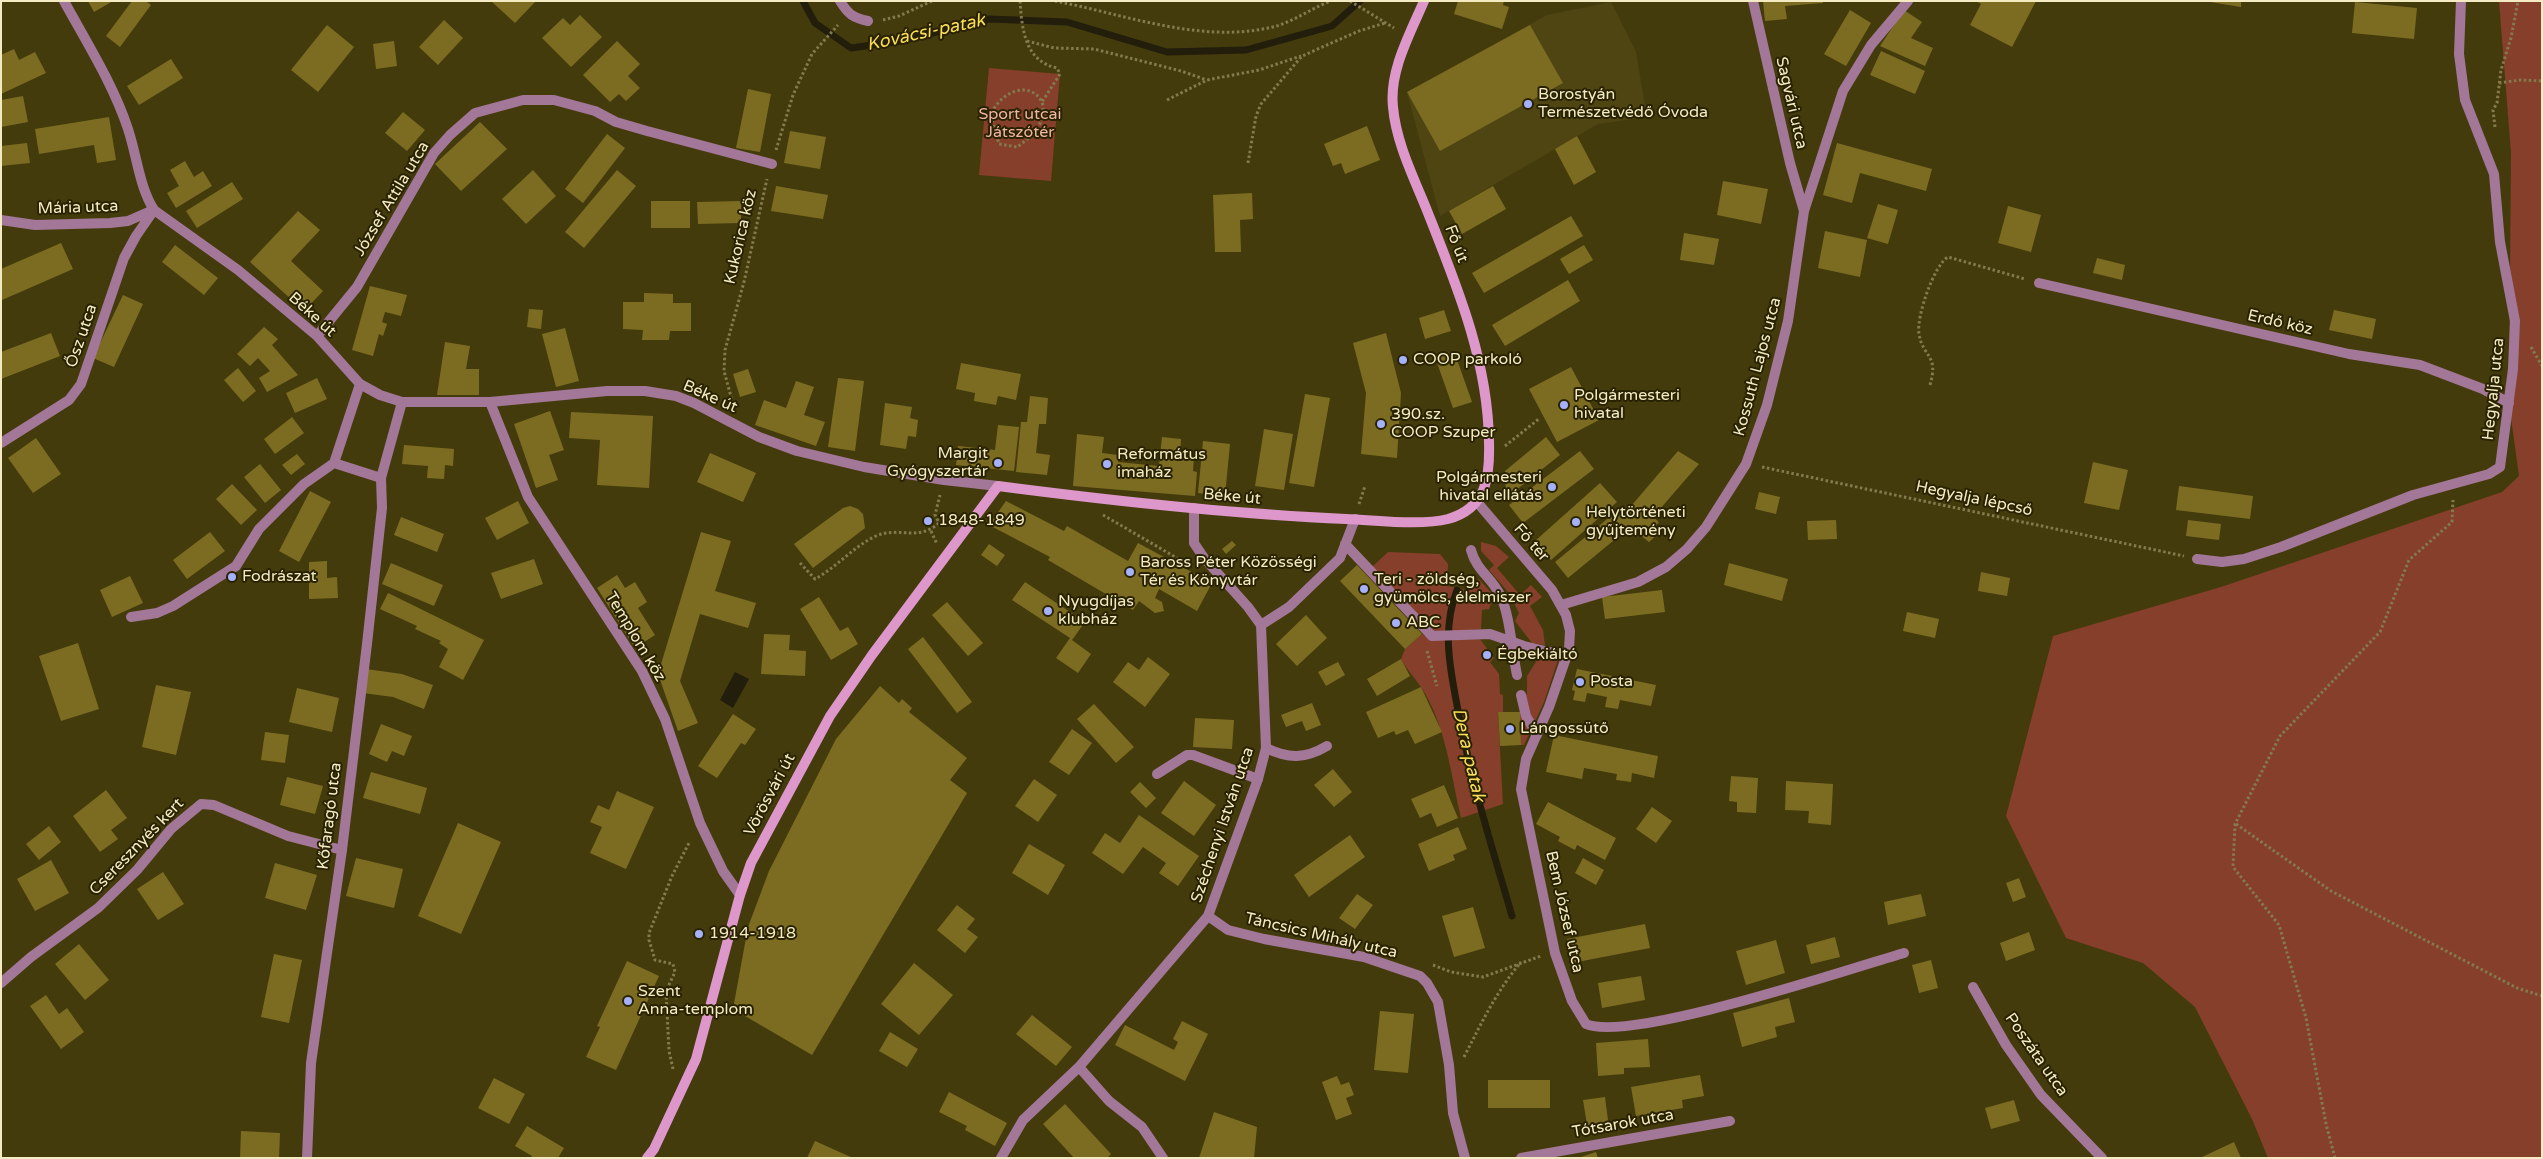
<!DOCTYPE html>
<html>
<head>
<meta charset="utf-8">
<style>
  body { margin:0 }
  #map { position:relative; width:2543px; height:1159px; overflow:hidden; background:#443b0d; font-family:"Varela Round",sans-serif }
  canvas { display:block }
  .frame { position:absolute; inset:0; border:2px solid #f4ebc3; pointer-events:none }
</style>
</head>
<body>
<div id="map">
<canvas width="2543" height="1159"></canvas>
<div class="frame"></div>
</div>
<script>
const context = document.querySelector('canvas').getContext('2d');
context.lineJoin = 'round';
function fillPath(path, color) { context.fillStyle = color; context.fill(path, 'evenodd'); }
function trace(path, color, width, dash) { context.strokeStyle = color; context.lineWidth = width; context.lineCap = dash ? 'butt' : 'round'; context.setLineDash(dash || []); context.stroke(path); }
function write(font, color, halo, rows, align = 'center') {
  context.font = font + ' "Varela Round",sans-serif'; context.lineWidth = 4; context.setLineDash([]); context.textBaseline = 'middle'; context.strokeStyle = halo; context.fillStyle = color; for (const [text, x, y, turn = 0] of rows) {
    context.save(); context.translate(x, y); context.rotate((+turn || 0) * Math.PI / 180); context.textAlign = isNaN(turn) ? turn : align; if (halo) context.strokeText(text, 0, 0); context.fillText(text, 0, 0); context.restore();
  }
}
const built = new Path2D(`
  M1611,2L1636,52L1647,117L1598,124L1440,216L1407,92L1547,15Z`);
const green = new Path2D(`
  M2499,1H2542V1158H2268L2252,1119L2195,1007L2143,963L2066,938L2006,816L2053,636L2221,587L2502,492L2519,476L2509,403L2511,153Z
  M989,68L1060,74L1051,181L979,175Z
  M1481,542L1496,546L1509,557L1497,568L1520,595L1531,585L1542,597L1530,606L1543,630L1545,645L1532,643L1515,621L1519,613L1509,593L1489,570L1494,565L1481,551Z
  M1388,552L1440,554L1448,564L1447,586L1468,590L1479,579L1494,596L1489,609L1482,610L1481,629L1435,633L1372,567Z
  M1422,634L1431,640L1480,639L1494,658L1490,662L1499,674L1500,694L1503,695V712L1498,713L1503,804L1461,818C1451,775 1446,725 1421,687C1415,678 1407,670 1401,659L1405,649Z
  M1539,657L1558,660L1544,702L1524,745H1521L1519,695L1527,694V676Z`);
const water = new Path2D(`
  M735,672L749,679L733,708L720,700Z`);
const stream = new Path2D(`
  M803,1L815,23L851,48L900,41L989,19L1067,22L1167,52L1246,50L1332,26L1360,1
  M1457,590C1440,633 1452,677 1460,721C1473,787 1493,851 1512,916`);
const building = new Path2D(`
  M88,1H113L94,12Z
  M132,1H146L151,5L120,47L106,36Z
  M491,1H536L515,23Z
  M1458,1H1504L1503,5L1509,7L1502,29L1454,14Z
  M1763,1H1823V3L1785,6L1787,19L1765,21Z
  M1976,1H2036L2012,47L1970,25L1981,4Z
  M2204,1H2241V7Z
  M2355,2L2417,8L2414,39L2352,33Z
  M1850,10L1871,23L1846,66L1824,54Z
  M1904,10L1922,22L1911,38L1933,48L1925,66L1880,46Z
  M580,15L602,37L571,67L542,38L563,18L570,25Z
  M444,20L463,38L438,65L419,47Z
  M327,25L354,47L318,92L291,70Z
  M1530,25L1563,83L1440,151L1407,92Z
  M394,41L397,66L376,69L373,44Z
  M617,41L640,64L628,76L640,88L626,101L619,94L610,102L583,75Z
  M14,49L19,60L35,52L46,73L1,94V55Z
  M1881,51L1925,71L1915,94L1870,75Z
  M171,59L183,78L139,105L127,86Z
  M748,89L771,94L760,152L736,148Z
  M23,96L28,122L1,127V100Z
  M403,112L425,130L407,151L385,133Z
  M109,117L116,160L97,163L94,145L39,154L35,129Z
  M480,122L507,149L461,191L435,164Z
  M1367,126L1380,160L1345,174L1341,163L1333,166L1324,144Z
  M790,131L826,137L820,169L784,163Z
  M607,134L625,148L583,203L565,189Z
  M1577,136L1596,172L1574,185L1555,149Z
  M27,143L30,163L1,166V146Z
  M1837,143L1932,169L1926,191L1860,173L1852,203L1823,195Z
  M185,161L194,177L203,171L212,186L176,208L167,193L179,186L170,170Z
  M533,170L556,196L526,224L502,199Z
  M617,170L636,186L584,248L565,232Z
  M1723,181L1768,189L1761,224L1717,215Z
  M232,182L243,199L197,228L186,211Z
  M776,186L828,195L823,219L771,211Z
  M1493,186L1506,209L1462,234L1449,211Z
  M1252,193L1253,219L1240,220L1241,252H1215L1213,195Z
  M651,201H690V228H651Z
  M741,201V223L698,224L697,202Z
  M1878,204L1898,210L1888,244L1867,238Z
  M2008,206L2041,215L2031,252L1998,243Z
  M298,211L320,230L291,261L323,291L304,311L250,262Z
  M1571,216L1583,236L1484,293L1472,273Z
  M1825,231L1867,240L1860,277L1818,268Z
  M1684,233L1719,239L1714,265L1680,260Z
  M61,243L73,269L2,300L1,269Z
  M175,245L218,278L204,295L162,262Z
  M1584,245L1593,260L1569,274L1560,259Z
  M2097,258L2125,265L2122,280L2093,273Z
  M1568,280L1580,301L1505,346L1492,325Z
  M370,286L407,295L401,316L385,312L382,322L387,324L383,336L379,334L373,356L352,350Z
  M644,293L673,294V303H691V331H670L669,340H642L643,330L623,329V302H644Z
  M123,295L143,304L114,367L93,358Z
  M529,309L543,310L541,329L527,327Z
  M1444,310L1451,331L1425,339L1419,318Z
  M2334,310L2376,319L2372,339L2329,330Z
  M264,327L278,339L272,345L298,375L267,392L259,378L270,371L258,358L250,366L237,354Z
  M565,328L579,381L556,387L542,334Z
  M51,333L60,356L1,379V352Z
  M1386,333L1401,393L1397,458L1361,454L1366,393L1353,343Z
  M445,342L470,346L466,369H479V395H437Z
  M1454,351L1472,402L1453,408L1435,357Z
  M961,363L1021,374L1016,400L998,396L996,405L974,401L975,393L956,389Z
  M1571,367L1599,420L1557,442L1529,389Z
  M238,368L256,391L243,402L224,380Z
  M748,369L756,392L740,397L733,374Z
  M317,378L327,399L295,413L286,393Z
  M838,378L864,381L855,451L828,447Z
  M796,381L814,387L804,415L825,422L816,446L755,425L764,400L786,408Z
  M1305,394L1330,398L1314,487L1289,483Z
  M1030,396L1048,398L1046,424H1039L1036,453L1050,455L1047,475L1016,472L1021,422H1027Z
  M885,403L912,407L910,418L918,420L916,437L908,436L906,449L880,445Z
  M550,411L564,450L549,455L558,480L536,488L514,424Z
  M571,412L653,416L649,488L597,485L600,440L569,438Z
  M292,417L304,433L275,454L264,439Z
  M998,425L1019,427L1014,471L956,465L958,446L995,450Z
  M1264,429L1293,434L1284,490L1255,486Z
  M1077,434L1104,437L1102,453L1118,455V462L1159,466L1162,437L1181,439L1180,456L1194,457L1193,471L1197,472L1195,496L1073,486Z
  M1546,437L1560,455L1506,498L1505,471Z
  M36,438L61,474L33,493L8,458Z
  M1203,441L1230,444L1225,496L1198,493Z
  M404,445L454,449L453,466L445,465L444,479L427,478L428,466L402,464Z
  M1580,451L1594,469L1523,523L1509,505Z
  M1678,451L1699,464L1653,517L1659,522L1654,528L1660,532L1649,542L1630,527L1568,578L1555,562L1617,511L1632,505Z
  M710,453L756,473L743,502L697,482Z
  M297,454L305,464L291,475L282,465Z
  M2093,462L2128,470L2119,510L2084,503Z
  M260,464L281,490L265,503L244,477Z
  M1600,483L1617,502L1551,560L1535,541Z
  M232,484L257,510L241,525L216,499Z
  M2179,486L2253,496L2250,519L2176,510Z
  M310,491L331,502L299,562L279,551Z
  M1759,492L1780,497L1776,514L1755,509Z
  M518,501L529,523L497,540L485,518Z
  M1006,501L1064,531L1067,526L1128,561L1138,543L1212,583L1197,611L1159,589L1155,598L1162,602L1164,611L1155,613L1139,601L1133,610L1048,560L1050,557L989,525Z
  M850,506L858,509L863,514L865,528L813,568L794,544L843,508Z
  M401,517L444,534L437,552L394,535Z
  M1836,520L1837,539L1808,540L1807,521Z
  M2188,520L2221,524L2219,540L2186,536Z
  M210,532L225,551L187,579L173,560Z
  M701,532L731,541L715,591L756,603L748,628L700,614L680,681L698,723L678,731L658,674Z
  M1232,541L1236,545L1226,554L1222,549Z
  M989,544L1005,555L997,566L981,555Z
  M534,559L543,584L501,599L491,573Z
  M327,561V578L337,577L338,598L309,599V562Z
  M391,563L443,585L434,606L382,584Z
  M1729,563L1788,579L1782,601L1724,585Z
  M1357,565L1422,634L1405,649L1340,581Z
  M1981,572L2010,578L2007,596L1978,591Z
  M617,575L625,588L635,582L647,602L638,608L655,635L635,648L597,588Z
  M130,576L143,603L112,617L100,590Z
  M1025,582L1085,622L1072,640L1091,654L1078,673L1056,658L1070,638L1012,600Z
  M1662,590L1665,612L1605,619L1602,597Z
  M388,593L484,640L463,680L439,667L448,649L439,643L441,641L415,629L417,626L380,609Z
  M819,597L840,631L848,627L858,644L831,660L800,609Z
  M947,602L983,643L968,656L932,615Z
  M1907,612L1939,619L1935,638L1903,631Z
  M1306,615L1327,638L1297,666L1276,644Z
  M764,634L790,635L789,650L806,651L805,676L761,674Z
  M923,637L972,702L957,713L908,649Z
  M78,643L99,709L61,721L39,656Z
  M1148,657L1170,674L1145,707L1113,682L1128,662L1139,670Z
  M1401,659L1410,676L1377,696L1367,679Z
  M1338,662L1345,675L1326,686L1318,672Z
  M366,669L402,674L433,685L424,709L393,697L363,693Z
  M1577,669L1656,685L1651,706L1620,700L1618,709L1605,707L1607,697L1587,693L1585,702L1573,700L1575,691L1572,690Z
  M156,685L191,692L176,755L142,747Z
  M880,686L899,703L902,699L912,708L909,712L967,758L950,780L967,793L812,1055L733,1009L748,927L769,871L836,739Z
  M1421,687L1442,732L1415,744L1408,730L1396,735L1394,731L1378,738L1366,712Z
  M297,688L339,698L332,732L289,722Z
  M1312,703L1321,725L1306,731L1302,721L1286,727L1281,715Z
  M1094,704L1134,747L1116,763L1077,719Z
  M1498,712H1520L1521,745L1500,746Z
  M733,714L756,729L745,745L741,743L717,778L698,766Z
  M1195,718L1234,720L1232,749L1193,747Z
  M381,724L412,736L404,756L392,751L387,762L369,754Z
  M1072,729L1092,743L1069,775L1049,762Z
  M265,732L289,735L285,763L261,760Z
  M1554,735L1658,756L1654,778L1632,773L1631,782L1616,780L1617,774L1584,768L1582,779L1546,772Z
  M1333,769L1352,792L1334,807L1314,785Z
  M371,772L427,788L420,814L363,798Z
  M1731,776L1758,778L1756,813L1737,812V802L1729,801Z
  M287,777L323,786L315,814L280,805Z
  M1034,779L1057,795L1038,822L1015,806Z
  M1184,781L1216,805L1194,836L1161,813Z
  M1786,781L1833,784L1831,825L1808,823L1809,811L1785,810Z
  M1140,782L1156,798L1146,808L1130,792Z
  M1444,785L1458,818L1437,827L1431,813L1420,818L1411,799Z
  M106,790L127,818L111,830L118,839L100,852L73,816Z
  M617,791L654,807L626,869L590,853L602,827L590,822L598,805L609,810Z
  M1548,802L1616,838L1605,860L1577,845L1575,850L1558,841L1560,837L1536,824Z
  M1652,807L1672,821L1656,843L1636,829Z
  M1139,815L1199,856L1178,886L1159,873L1166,863L1143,847L1123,874L1092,853L1105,833L1120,843Z
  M458,823L501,842L461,934L418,916Z
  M49,826L61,842L39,860L26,844Z
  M1458,827L1467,849L1453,855L1455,860L1429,871L1418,844Z
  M1350,835L1365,857L1309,897L1294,875Z
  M1029,844L1065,865L1048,895L1012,873Z
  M356,858L403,869L394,908L346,896Z
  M1583,858L1604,870L1596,885L1575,873Z
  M51,860L69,893L35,911L17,879Z
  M275,863L317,875L306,910L265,898Z
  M163,872L184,904L158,920L137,889Z
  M2019,878L2026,897L2013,902L2006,883Z
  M1357,894L1373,905L1355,929L1339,918Z
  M1921,894L1926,916L1888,925L1884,902Z
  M957,905L975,919L967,929L978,937L965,953L937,930Z
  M1473,907L1485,948L1454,957L1442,916Z
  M1645,924L1650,948L1572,963L1567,939Z
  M2029,932L2035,950L2006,961L2000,943Z
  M1835,937L1840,957L1811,964L1806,945Z
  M1776,940L1785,973L1746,985L1736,951Z
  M79,944L109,980L85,1000L55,964Z
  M274,954L302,960L289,1023L261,1017Z
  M1931,960L1938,988L1919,993L1912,965Z
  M627,961L659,976L616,1070L586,1057L600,1027L597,1026Z
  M914,963L953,995L919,1035L881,1004Z
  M1641,976L1645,1000L1602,1008L1598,983Z
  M46,995L59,1014L67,1008L84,1032L61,1049L30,1006Z
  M1789,998L1795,1022L1775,1027L1777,1037L1742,1047L1733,1013Z
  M1380,1011L1414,1014L1408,1073L1374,1070Z
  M1032,1015L1072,1047L1056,1066L1016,1034Z
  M1182,1021L1208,1034L1185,1081L1115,1045L1125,1025L1174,1050L1178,1042L1173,1039Z
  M890,1032L918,1049L907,1067L879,1051Z
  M1648,1039L1650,1067L1624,1068V1074L1598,1076L1596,1043Z
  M1700,1075L1704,1096L1682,1100L1683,1108L1636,1116L1631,1087Z
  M1337,1076L1341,1085L1349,1082L1354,1095L1346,1098L1352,1114L1336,1120L1322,1082Z
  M494,1078L525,1094L509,1124L478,1108Z
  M1488,1080H1550V1108H1488Z
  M949,1092L1007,1123L995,1146L965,1130L967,1126L939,1112Z
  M1605,1097L1609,1128L1588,1131L1583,1100Z
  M2014,1100L2020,1121L1991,1129L1985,1108Z
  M1065,1104L1111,1154L1107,1158H1074L1043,1124Z
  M1214,1112L1257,1127L1254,1158H1199Z
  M527,1126L564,1148L558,1158H531L532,1156L515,1146Z
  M241,1131L280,1133L279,1158H240Z
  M815,1141L853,1158H807Z
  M2234,1142L2241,1158H2200Z
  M1596,1152L1598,1158H1581V1157Z`);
const path = new Path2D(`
  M1020,1C1022,30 1025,61 1057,68L1060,74L1042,102C1029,78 998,94 991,115L999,144L1017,147C1032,137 1048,121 1042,102
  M1055,1C1123,14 1198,43 1268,28C1291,24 1309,9 1331,1
  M1350,1L1394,28
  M883,20L899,16L932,1
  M1027,41L1054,48L1094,49L1181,71L1207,80
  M2499,83L2520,80L2542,81
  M1167,100L1207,80L1259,70L1301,56
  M2495,127L2493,110L2497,103L2501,70L2511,38L2518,1
  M776,150L793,95L812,54L838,25
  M1248,163L1256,116L1261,104L1302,56L1359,31L1385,23
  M2531,347L2542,366
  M1930,385C1939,354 1923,358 1919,334C1916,317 1934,265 1948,257L2025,279
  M733,404L724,371L725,350L744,282L767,179
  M1505,446L1540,418
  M1762,467L2184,556
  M1359,504L1365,486
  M1103,515L1189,565
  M931,531L937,544
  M800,563L815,579C837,567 854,546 876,536C899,526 918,542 939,523L935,515L940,495
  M1427,651L1437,686
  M2236,824L2331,891L2517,988L2542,996
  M1433,965L1451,972L1483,977L1541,956
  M1464,1057C1482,1022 1496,992 1521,962
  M673,1069L669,1051L666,991L675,972L673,964L655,960L649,940V933L672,876L690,841
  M2335,1158L2326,1124L2306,1018L2279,925L2233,867L2235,824L2280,736L2380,632L2409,560L2452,522L2453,500`);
const lane = new Path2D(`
  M1266,748C1289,759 1305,759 1327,746
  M1157,774L1187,755H1193L1258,779`);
const street = new Path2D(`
  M64,1C87,43 113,84 128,129C137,156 139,186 154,210L238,270L317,336L360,384L380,395L402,402H490L607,391H645L676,396L694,403L759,437L797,451L864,467L944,480L998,486
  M840,1C848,14 853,18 868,21
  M1753,1L1790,163L1804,211
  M1,220L35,225L110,223L128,221L153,210
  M2039,283L2349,354L2420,365L2483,389L2509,403
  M317,336L357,287L434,153L450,135L475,113L523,100H554L595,111L616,122L647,131L772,164
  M490,402L528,497L642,671L665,719L700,823L723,871L740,895
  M1,443L69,400L81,384L124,258L136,236L154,210
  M334,463L360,384
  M334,463L381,478
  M1477,502L1552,590L1566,615L1570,631L1569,649L1549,707L1526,759L1521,789L1555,953L1572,1001L1586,1024C1629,1043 1849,969 1904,953
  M1345,544L1432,636L1490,634L1524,646L1567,656
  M1471,550C1476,570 1492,578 1500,595C1510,614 1512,652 1517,675
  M2197,559L2222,562L2244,559L2281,547L2413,495L2489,474L2500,467L2513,369L2515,321L2500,242L2494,174L2465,100L2459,54L2461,1
  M1561,605L1638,582L1666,567L1687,549L1706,527L1746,464L1767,405L1788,321L1804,211L1843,91L1871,45L1908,1
  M131,617L157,613L173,606L236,566L259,529L304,484L334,463
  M1261,625L1289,607L1340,558L1355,519
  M1521,695L1526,716L1537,735
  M1208,916L1228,930L1264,939L1364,957L1420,976L1427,983L1438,1002L1449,1065L1453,1113L1465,1158
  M1,983L31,957L98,908L137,870L171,829L201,804L214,805L288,836L342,850
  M1973,987L2006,1045L2041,1095L2102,1158
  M1079,1067L1109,1101L1142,1127L1163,1158
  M307,1158L311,1063L342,850L367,644L382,508L381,478L402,402
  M1001,1158L1023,1120L1079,1067L1208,916L1258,779L1266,748L1261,625L1248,607L1204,558L1194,543V508
  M1521,1158L1730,1121`);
const secondary = new Path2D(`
  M647,1158L654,1149L696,1059L740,895L751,863L830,716L872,655L998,486C1113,501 1230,514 1346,519C1376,520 1420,526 1448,519C1487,508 1490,477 1489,442C1488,359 1456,284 1426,208C1413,176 1396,142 1393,107C1389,71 1410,34 1424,1`);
const markers = [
  [1528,104,5,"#a6b1fc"],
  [1403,360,5,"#a6b1fc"],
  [1564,405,5,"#a6b1fc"],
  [1381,424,5,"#a6b1fc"],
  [998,463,5,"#a6b1fc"],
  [1107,464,5,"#a6b1fc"],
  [1552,487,5,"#a6b1fc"],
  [928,521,5,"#a6b1fc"],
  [1576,522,5,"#a6b1fc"],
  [1130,572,5,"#a6b1fc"],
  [232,577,5,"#a6b1fc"],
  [1364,589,5,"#a6b1fc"],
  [1048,611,5,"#a6b1fc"],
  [1396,623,5,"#a6b1fc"],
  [1487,655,5,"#a6b1fc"],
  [1580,682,5,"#a6b1fc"],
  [1510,729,5,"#a6b1fc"],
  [699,934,5,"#a6b1fc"],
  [628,1001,5,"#a6b1fc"]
];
const poiNames = [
  ["Borostyán",1538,95],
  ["Természetvédő Óvoda",1538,113],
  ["COOP parkoló",1413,360],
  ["Polgármesteri",1574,396],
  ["hivatal",1574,414],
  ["390.sz.",1391,415],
  ["COOP Szuper",1391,433],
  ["Margit",988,454,"right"],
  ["Gyógyszertár",988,472,"right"],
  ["Református",1117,455],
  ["imaház",1117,473],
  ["Polgármesteri",1542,478,"right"],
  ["hivatal ellátás",1542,496,"right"],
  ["Helytörténeti",1586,513],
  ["gyűjtemény",1586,531],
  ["1848-1849",938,521],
  ["Baross Péter Közösségi",1140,563],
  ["Tér és Könyvtár",1140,581],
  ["Fodrászat",242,577],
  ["Teri - zöldség,",1374,580],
  ["gyümölcs, élelmiszer",1374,598],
  ["Nyugdíjas",1058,602],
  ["klubház",1058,620],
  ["ABC",1406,623],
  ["Égbekiáltó",1497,655],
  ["Posta",1590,682],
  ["Lángossütő",1520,729],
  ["1914-1918",709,934],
  ["Szent",638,992],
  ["Anna-templom",638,1010]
];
const streetNames = [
  ["Sagvári utca",1791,103,77],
  ["József Attila utca",392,199,-59],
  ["Mária utca",78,208,-2],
  ["Kukorica köz",741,237,-77],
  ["Fő út",1456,244,69],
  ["Béke út",312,315,42],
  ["Erdő köz",2280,323,13],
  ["Ősz utca",82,336,-71],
  ["Kossuth Lajos utca",1758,367,-75],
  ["Hegyalja utca",2494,389,-84],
  ["Béke út",710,397,24],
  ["Béke út",1232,497,5],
  ["Hegyalja lépcső",1974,499,12],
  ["Fő tér",1531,543,49],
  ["Templom köz",635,637,59],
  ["Vörösvári út",770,795,-62],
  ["Kőfaragó utca",330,816,-83],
  ["Széchenyi István utca",1223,825,-71],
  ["Cseresznyés kert",137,847,-46],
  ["Bem József utca",1564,912,77],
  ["Táncsics Mihály utca",1321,936,13],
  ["Poszáta utca",2036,1055,55],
  ["Tótsarok utca",1623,1124,-10]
];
const parkNames = [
  ["Sport utcai",1020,115],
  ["Játszótér",1020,133]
];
const waterNames = [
  ["Kovácsi-patak",926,33,-12],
  ["Dera-patak",1468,755,77]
];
fillPath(built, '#4f4512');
fillPath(green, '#863f2a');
fillPath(water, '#221e0b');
trace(stream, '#221e0b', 7);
fillPath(building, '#7c6c21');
trace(path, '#837a4e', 3, [2.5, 2.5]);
trace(lane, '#a37797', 10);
trace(street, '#a37797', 10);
trace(secondary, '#de97ca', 10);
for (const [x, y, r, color] of markers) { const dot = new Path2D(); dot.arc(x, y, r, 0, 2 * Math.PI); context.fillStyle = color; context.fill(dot); trace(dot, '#292200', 2); }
write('16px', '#f4ebc3', '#292200', poiNames, 'left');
write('16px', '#f4ebc3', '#292200', streetNames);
write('16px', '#f0b4a2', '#292200', parkNames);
write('italic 18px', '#f9dd59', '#292200', waterNames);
</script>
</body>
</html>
